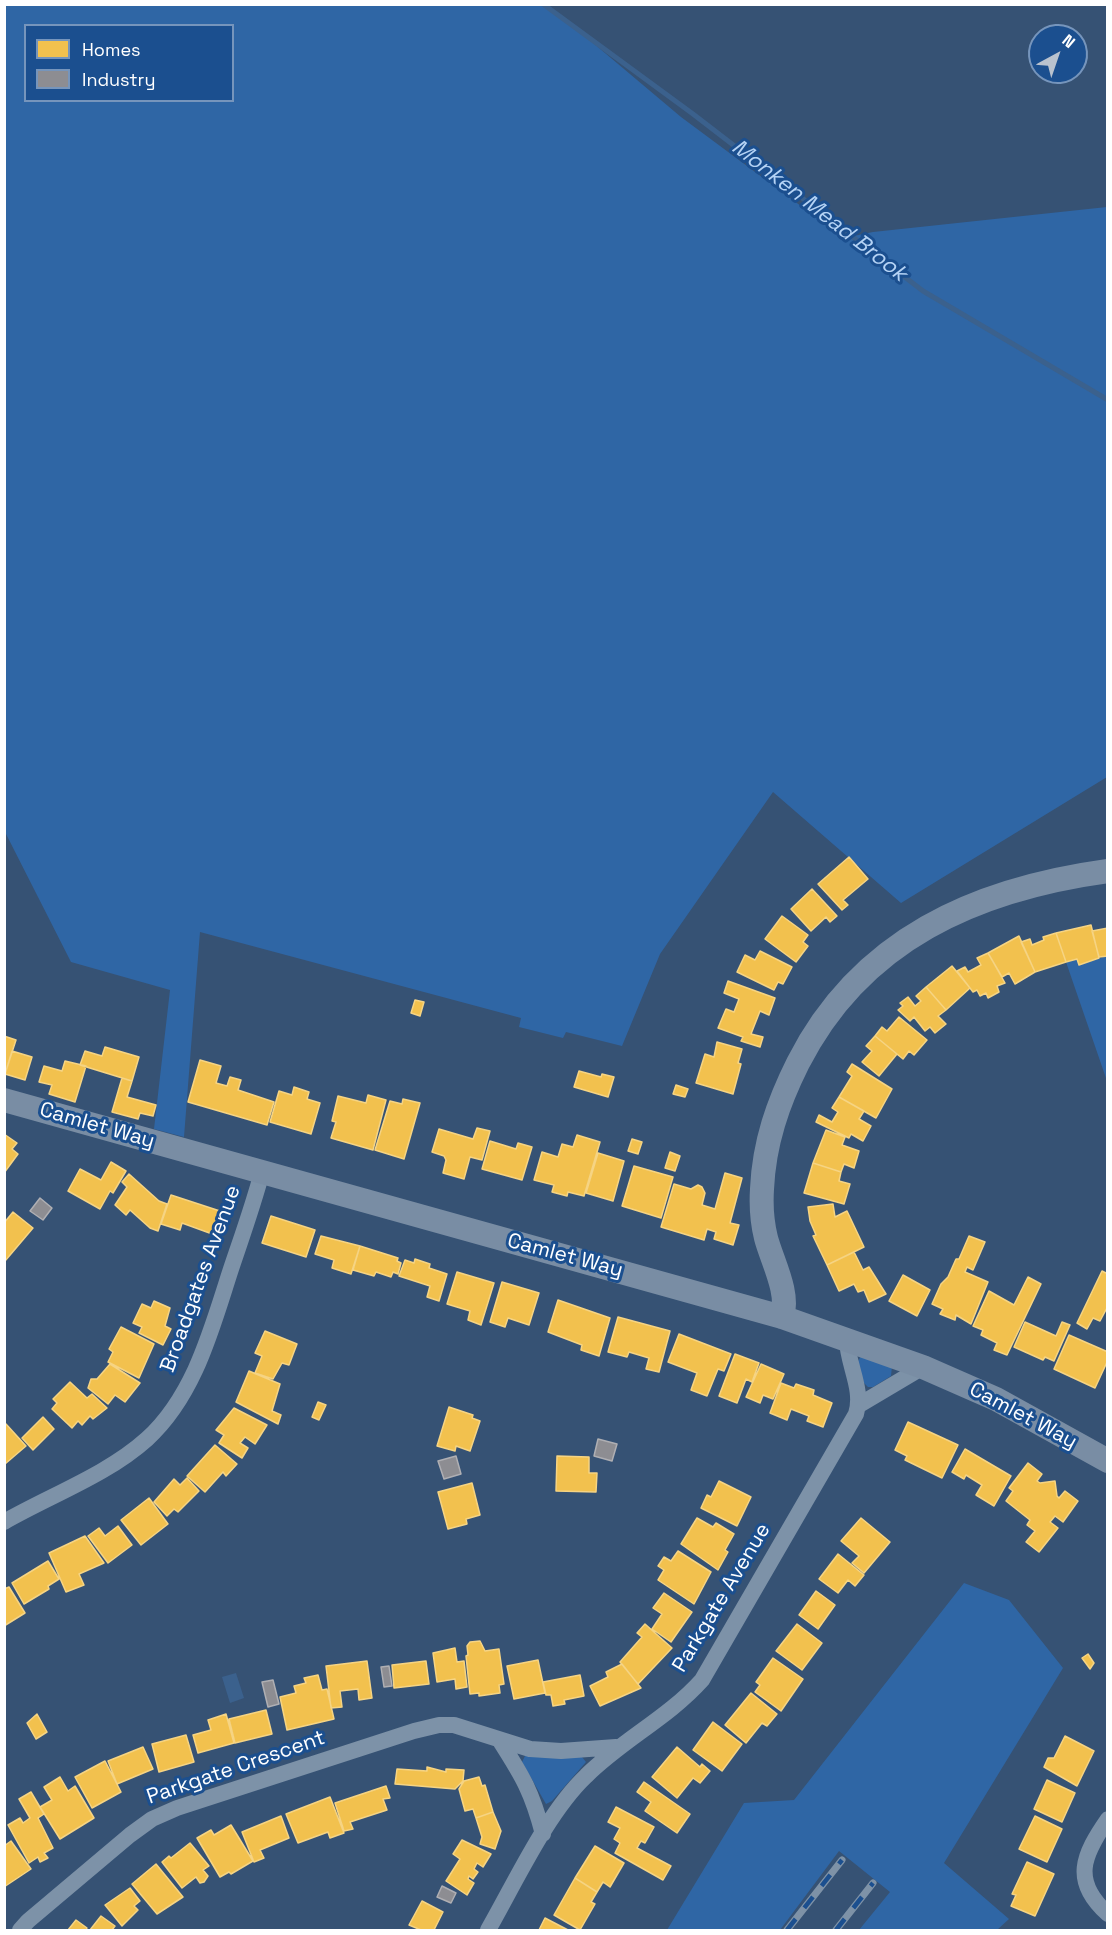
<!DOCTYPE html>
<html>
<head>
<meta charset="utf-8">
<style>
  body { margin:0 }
  #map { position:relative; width:1112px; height:1935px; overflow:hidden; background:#365274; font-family:"Space Grotesk",sans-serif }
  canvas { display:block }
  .frame { position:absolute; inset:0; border:6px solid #fff; pointer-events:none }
  .legend { position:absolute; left:24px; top:24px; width:210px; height:78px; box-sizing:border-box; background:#1b4f8f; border:2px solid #7695bc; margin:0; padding:8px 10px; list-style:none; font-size:18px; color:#fff }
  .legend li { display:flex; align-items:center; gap:12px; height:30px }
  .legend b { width:30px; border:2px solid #7695bc }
  .north { position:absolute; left:1028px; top:24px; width:60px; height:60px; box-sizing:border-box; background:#1b4f8f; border:2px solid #7695bc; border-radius:50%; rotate:40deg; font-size:16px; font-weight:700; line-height:24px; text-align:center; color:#fff }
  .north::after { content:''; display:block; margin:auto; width:21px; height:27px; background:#b9c2ce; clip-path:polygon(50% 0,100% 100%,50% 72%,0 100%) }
</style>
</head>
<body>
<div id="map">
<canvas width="1112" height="1935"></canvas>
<div class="frame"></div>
<ul class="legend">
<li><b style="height:16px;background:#f2c14e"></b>Homes</li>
<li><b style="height:16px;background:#8d8d92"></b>Industry</li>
</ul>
<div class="north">N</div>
</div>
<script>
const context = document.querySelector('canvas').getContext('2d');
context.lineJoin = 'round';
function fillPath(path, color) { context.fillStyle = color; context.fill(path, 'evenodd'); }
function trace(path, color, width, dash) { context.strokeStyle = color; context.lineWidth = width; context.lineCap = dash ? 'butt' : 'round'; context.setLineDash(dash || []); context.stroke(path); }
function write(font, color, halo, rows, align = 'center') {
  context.font = font + ' "Space Grotesk",sans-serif'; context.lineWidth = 6; context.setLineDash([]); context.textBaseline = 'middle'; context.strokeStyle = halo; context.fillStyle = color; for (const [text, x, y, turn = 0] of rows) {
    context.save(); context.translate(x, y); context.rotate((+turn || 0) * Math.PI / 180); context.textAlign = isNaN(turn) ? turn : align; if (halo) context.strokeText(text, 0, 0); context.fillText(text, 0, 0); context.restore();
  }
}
const green = new Path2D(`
  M5,5H548L681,117L844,238L873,232L1107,207V777L901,903L773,792L660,954L622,1046L566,1032L563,1038L519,1027L521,1018L200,932L184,1137L154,1129L170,990L71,962L5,832ZM26,26H232V100H26Z
  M1107,956V1081L1066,962L1077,959L1079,965Z
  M861,1356L892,1366L891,1376L873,1387H868L864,1383L857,1363Z
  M964,1583L1009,1600L1063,1668L944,1863L1009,1919L997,1930H859L890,1892L839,1851L780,1930H667L744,1803L794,1800Z
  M525,1756L582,1757L586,1762L552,1801L546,1804L522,1762Z`);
const water = new Path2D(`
  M236,1673L244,1698L230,1703L222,1677Z`);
const homes = new Path2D(`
  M849,857L868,879L843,900L848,905L842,910L818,884Z
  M812,889L837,916L830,922L826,917L811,931L791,909Z
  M782,916L808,935L803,942L808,946L796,962L765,939Z
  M1091,925L1099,958L1079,965L1077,959L1066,962L1056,933Z
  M1108,928V956L1099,957L1092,931Z
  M1056,933L1066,962L1035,972L1021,942L1030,939L1032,945L1044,940L1043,937Z
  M1019,936L1035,972L1015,984L1009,973L1002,977L988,953Z
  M760,951L792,967L783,984L778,982L774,990L737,972L745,955L755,960Z
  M988,953L1005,983L997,986L999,992L988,998L986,993L980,996L977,990L973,992L957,971L965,967L968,972L981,965L977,958Z
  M952,966L970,988L946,1010L926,987Z
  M728,981L775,998L769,1015L760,1011L751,1034L763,1037L760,1047L741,1041L743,1037L718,1028L726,1009L734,1012L739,999L724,993Z
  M926,987L946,1010L938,1016L946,1024L935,1033L930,1027L925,1031L914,1017L910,1021L898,1010L903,1006L900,1003L908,997L915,1006L921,1001L916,996Z
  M415,1000L424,1002L420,1016L411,1013Z
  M899,1017L927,1040L914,1055L909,1051L903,1059L875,1036L882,1027L887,1031Z
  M4,1036L16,1040L5,1074H4Z
  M875,1036L897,1054L879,1076L862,1062L872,1051L866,1046Z
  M717,1042L742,1049L738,1063L741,1064L733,1094L696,1083L705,1054L714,1057Z
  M105,1047L139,1057L132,1081L80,1065L85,1051L102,1056Z
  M12,1051L32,1057L25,1080L5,1074Z
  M200,1060L221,1066L216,1083L227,1086L230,1077L241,1080L238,1090L274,1102L267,1125L188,1102Z
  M65,1061L86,1066L75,1102L49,1094L52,1085L39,1082L44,1066L62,1071Z
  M852,1064L892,1089L876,1118L839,1097L852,1076L847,1072Z
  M579,1071L601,1077L602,1074L614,1077L608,1097L574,1087Z
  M122,1078L132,1081L127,1097L156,1105L153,1116L140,1113L138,1119L112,1112Z
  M676,1085L688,1089L685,1097L673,1094Z
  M294,1087L309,1092L307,1099L320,1103L311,1134L270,1122L279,1091L292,1095Z
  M368,1095L386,1100L373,1150L331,1138L336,1122L332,1121L338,1096L366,1103Z
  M839,1097L864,1111L859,1119L871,1126L863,1141L851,1134L849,1138L816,1122L819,1115L832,1122L838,1112L832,1108Z
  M403,1099L420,1103L404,1159L375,1150L390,1101L402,1104Z
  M477,1128L490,1131L482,1160L470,1157L464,1179L443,1173L446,1160L444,1156L432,1152L439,1129L473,1139Z
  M826,1130L845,1137L842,1145L859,1151L854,1168L844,1164L841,1172L813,1163Z
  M4,1134L17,1143L12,1149L18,1154L4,1173Z
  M577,1135L600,1142L584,1196L568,1192L567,1196L552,1192L554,1185L534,1180L542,1152L558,1157L562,1144L573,1147Z
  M632,1139L642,1142L638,1154L628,1151Z
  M490,1141L516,1149L518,1143L532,1147L522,1180L482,1169Z
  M670,1152L680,1156L675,1171L665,1168Z
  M598,1153L624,1161L613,1201L586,1193Z
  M111,1162L126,1171L113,1193L110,1191L100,1209L68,1191L80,1169L101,1180Z
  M813,1163L841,1172L839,1181L850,1184L844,1204L804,1193Z
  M634,1166L673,1177L661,1218L622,1206Z
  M725,1173L742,1178L730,1223L739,1225L733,1245L714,1239L716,1232L707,1229L704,1240L661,1227L674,1184L691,1189L698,1185L702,1187L705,1193L702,1205L715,1209Z
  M129,1174L159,1201L167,1204L158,1231L150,1228L130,1210L126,1215L115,1205L127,1187L122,1182Z
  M171,1195L223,1212L215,1235L182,1223L180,1230L161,1224Z
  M833,1204L835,1217L847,1211L864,1247L827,1265L813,1236L816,1235L810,1221L808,1207Z
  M13,1212L33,1228L5,1261L4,1223Z
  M271,1216L315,1230L306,1257L262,1243Z
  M321,1236L360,1246L351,1274L332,1268L334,1260L315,1254Z
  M969,1236L985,1242L973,1270L967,1267L965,1272L988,1282L971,1324L956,1315L955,1320L940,1314L943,1309L932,1304L941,1284L948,1277L956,1259H959Z
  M360,1246L398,1258L397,1261L401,1263L398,1274L393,1272L391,1277L376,1272L374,1276L353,1270Z
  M854,1252L863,1270L869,1267L886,1294L869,1302L864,1290L858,1292L854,1284L839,1291L827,1265Z
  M415,1259L430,1264L429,1268L447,1274L439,1301L427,1297L430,1286L399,1276L405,1260L414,1263Z
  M1102,1271L1108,1274V1306L1100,1321L1093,1318L1087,1329L1077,1323Z
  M457,1272L494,1283L481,1325L468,1320L470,1311L447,1304Z
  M903,1275L930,1290L917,1316L889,1301Z
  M1028,1277L1041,1284L1007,1355L994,1350L997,1343L981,1335L983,1330L973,1326L989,1291L1014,1305Z
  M502,1282L539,1293L529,1325L508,1318L505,1327L490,1322Z
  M558,1300L610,1318L599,1356L581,1350L582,1345L548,1332Z
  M154,1301L170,1308L165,1326L171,1329L163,1345L139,1333L142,1327L133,1323L142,1304L151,1308Z
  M618,1317L670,1331L659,1372L646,1369L649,1358L629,1352L627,1357L608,1352Z
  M1025,1322L1056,1336L1062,1322L1070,1325L1054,1361L1045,1357L1043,1360L1014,1347Z
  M121,1327L154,1344L139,1378L108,1362L113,1352L109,1349Z
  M265,1331L297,1344L289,1365L282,1363L273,1379L255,1373L262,1356L255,1353Z
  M679,1334L731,1354L724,1371L718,1369L707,1396L691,1390L697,1373L668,1362Z
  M1069,1335L1108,1352V1360L1095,1388L1054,1369Z
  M735,1354L759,1363L752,1382L746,1379L737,1403L719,1396Z
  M110,1364L140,1383L125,1402L115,1395L108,1404L88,1388L91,1379H97Z
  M761,1364L784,1374L773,1399L763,1395L760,1403L746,1397Z
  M249,1371L280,1384L272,1411L281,1415L278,1424L236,1402Z
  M70,1382L87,1398L92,1394L107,1408L93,1419L90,1416L82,1425L78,1421L72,1428L52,1409L57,1403L53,1399Z
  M781,1383L794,1388L796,1384L814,1390L813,1395L832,1403L823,1427L807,1421L809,1416L791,1409L787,1420L770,1413Z
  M318,1402L326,1405L319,1420L312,1417Z
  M449,1407L473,1415L472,1418L480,1421L470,1451L456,1446L455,1451L437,1446Z
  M234,1408L267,1425L255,1444L245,1437L240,1443L248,1448L242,1458L219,1443L224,1435L216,1430Z
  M43,1417L54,1429L33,1450L22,1438Z
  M908,1422L958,1445L942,1478L905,1460L907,1456L895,1450Z
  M6,1424L26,1446L5,1464L4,1425Z
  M215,1445L237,1464L226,1476L223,1472L205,1492L187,1476Z
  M965,1449L1011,1476L994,1506L976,1495L982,1485L966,1475L964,1479L952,1472Z
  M557,1456L589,1457V1473H597L596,1492L556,1491Z
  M1028,1463L1042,1474L1037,1481L1040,1483L1055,1481L1057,1496L1059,1498L1065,1491L1078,1501L1063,1522L1055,1516L1050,1522L1058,1528L1039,1552L1026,1542L1035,1531L1027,1525L1030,1520L1006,1501L1013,1491L1009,1488Z
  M187,1478L199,1491L178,1512L174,1509L167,1516L154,1502L174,1479L180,1485Z
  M719,1481L751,1497L737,1526L701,1508L707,1495L711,1497Z
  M472,1483L480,1515L466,1519L467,1524L448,1529L438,1492Z
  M149,1498L168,1524L141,1545L121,1520Z
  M697,1518L713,1527L716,1523L734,1534L725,1550L728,1552L718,1570L681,1544Z
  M861,1518L890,1542L864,1573L852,1563L859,1556L841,1541Z
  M118,1526L132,1545L108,1563L88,1536L99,1528L105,1536Z
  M85,1536L104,1563L79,1574L84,1585L66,1592L49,1553Z
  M678,1551L711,1572L694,1604L658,1580L664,1570L658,1566L664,1557L671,1561Z
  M838,1554L864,1575L855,1586L848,1580L838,1593L819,1579Z
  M48,1561L59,1579L48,1586L49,1589L24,1604L12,1583Z
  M9,1587L25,1613L4,1626V1589Z
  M816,1591L835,1605L818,1629L799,1615Z
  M664,1593L692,1612L671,1642L652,1629L662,1614L653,1608Z
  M645,1624L672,1648L638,1684L620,1662L642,1637L637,1633Z
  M797,1624L822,1643L802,1670L776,1651Z
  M480,1641L485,1651L499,1649L504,1684L499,1685L500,1693L479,1696V1693L470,1694L466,1656L468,1655L467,1646L470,1642Z
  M455,1648L457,1662L464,1661L467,1687L456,1689L455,1679L437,1682L433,1653Z
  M1088,1654L1094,1663L1090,1669L1082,1658Z
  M773,1658L803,1679L781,1711L755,1692L760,1685L756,1682Z
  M538,1660L545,1693L514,1699L507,1666Z
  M367,1661L372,1698L359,1700L358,1689L340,1691L342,1707L331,1708L326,1666Z
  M426,1661L429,1684L394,1688L392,1665Z
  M622,1664L641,1688L600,1706L590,1686L608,1677L606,1672Z
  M318,1675L322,1690L327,1689L334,1719L287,1730L280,1697L296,1693L294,1686L306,1683L304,1678Z
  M580,1675L584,1696L564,1700L565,1704L553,1706L551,1695H546L543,1682Z
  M751,1693L777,1714L767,1726L762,1723L746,1743L725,1725Z
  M266,1710L272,1734L235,1743L229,1719Z
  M37,1714L47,1732L36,1739L27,1723Z
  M226,1714L234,1743L198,1753L193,1735L211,1730L208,1720Z
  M713,1722L742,1744L722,1771L693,1750Z
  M186,1735L194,1762L159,1772L152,1744Z
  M1065,1736L1094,1751L1077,1786L1044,1767L1048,1758H1054Z
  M143,1747L153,1769L117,1784L108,1761Z
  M677,1747L700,1767L702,1764L710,1771L700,1783L693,1778L677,1798L652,1777Z
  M105,1761L121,1792L92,1808L75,1777Z
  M427,1767L446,1772V1769L464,1770L463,1781L455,1789L395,1784L397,1769L427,1771Z
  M60,1777L68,1791L75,1786L94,1818L60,1839L40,1807L52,1800L44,1787Z
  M479,1777L482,1786L485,1785L493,1812L476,1818L473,1809L465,1811L459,1789L464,1781Z
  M1047,1780L1075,1793L1062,1822L1034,1809Z
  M644,1782L690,1814L677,1833L645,1811L651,1802L637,1792Z
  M386,1786L390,1798L383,1799L387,1810L350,1822L353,1829L344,1831L335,1803Z
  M31,1792L44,1814L38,1818L53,1848L44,1853L48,1858L40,1862L38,1857L29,1863L8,1825L20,1818L23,1823L30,1818L19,1799Z
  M330,1797L344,1833L330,1838L328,1832L298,1843L286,1814Z
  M616,1807L654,1827L645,1843L641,1841L637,1848L671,1866L663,1880L615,1853L620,1843L614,1839L620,1828L608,1822Z
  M493,1812L501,1831L495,1849L480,1844L482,1837L476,1818Z
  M281,1816L289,1838L260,1850L264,1858L254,1862L242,1832Z
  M1035,1816L1062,1829L1047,1862L1019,1849Z
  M231,1825L253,1861L231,1874L229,1872L220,1877L197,1838L211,1830L214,1835Z
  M462,1840L491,1854L483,1867L477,1863L474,1869L478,1872L473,1879L469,1876L468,1879L474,1883L467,1895L446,1881L460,1859L453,1854Z
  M11,1841L31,1869L4,1887V1846Z
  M190,1843L209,1866L203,1870L208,1876L204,1882L200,1883L196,1877L182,1888L162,1862L169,1856L171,1858Z
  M595,1846L624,1863L610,1887L603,1882L597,1892L575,1878Z
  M1027,1862L1054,1874L1035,1916L1011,1906L1016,1895L1012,1894Z
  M156,1864L183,1897L157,1914L132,1884Z
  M575,1878L597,1892L591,1902L595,1904L580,1930L554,1915Z
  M130,1888L140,1901L134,1906L138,1910L122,1926L105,1905Z
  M422,1901L443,1912L434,1930H421L409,1925Z
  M101,1916L115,1926L112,1930H90Z
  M545,1918L568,1930H539Z
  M76,1920L87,1928L86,1930H68Z`);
const industry = new Path2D(`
  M40,1198L52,1208L43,1220L30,1211Z
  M598,1439L617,1444L612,1461L594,1456Z
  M456,1456L461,1474L444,1479L438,1461Z
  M389,1666L392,1686L384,1687L381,1667Z
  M273,1680L279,1704L268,1707L262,1682Z
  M442,1886L456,1893L451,1903L437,1897Z`);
const stream = new Path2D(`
  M543,4L693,114L923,291L1108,400`);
const street = new Path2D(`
  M859,1405L923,1367
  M4,1522C51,1495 107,1475 147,1439C194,1396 211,1331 230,1272C241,1239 253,1206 262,1172
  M500,1741C523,1777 532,1792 543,1834
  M1108,1819C1083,1855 1071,1881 1108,1914
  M20,1930L28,1921L130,1835L152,1819L177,1808L414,1731L439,1725H454L530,1749L561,1751L616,1747
  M488,1930C515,1883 547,1813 586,1776C622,1740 668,1718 702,1680L856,1414C864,1389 847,1364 847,1339`);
const secondary = new Path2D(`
  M4,1100L782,1317L923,1367L996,1399L1108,1461
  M782,1317C790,1293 772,1261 766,1238C762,1222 761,1205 762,1189C764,1143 778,1103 798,1063C861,939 976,889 1108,871`);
const rail = new Path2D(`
  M787,1930L842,1860
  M836,1930L873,1883`);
const streetNames = [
  ["Camlet Way",97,1126,16],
  ["Camlet Way",565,1256,15],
  ["Broadgates Avenue",201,1279,-70],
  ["Camlet Way",1023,1416,28],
  ["Parkgate Avenue",722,1598,-59],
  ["Parkgate Crescent",236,1768,-19]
];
const waterNames = [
  ["Monken Mead Brook",819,211,38]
];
fillPath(green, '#2f66a5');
fillPath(water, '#3b618d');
fillPath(homes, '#f2c14e');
trace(homes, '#f6d483', 1.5);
fillPath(industry, '#8d8d92');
trace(industry, '#afafb3', 1.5);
trace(stream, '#3b618d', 5);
trace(street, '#7d92a8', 16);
trace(secondary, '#798da4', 24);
trace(rail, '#7e92a7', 7);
trace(rail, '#1b4f8f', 4.5, [14]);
write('21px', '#fff', '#1b4f8f', streetNames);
write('italic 22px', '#b5d3f5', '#1b4f8f', waterNames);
</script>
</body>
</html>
